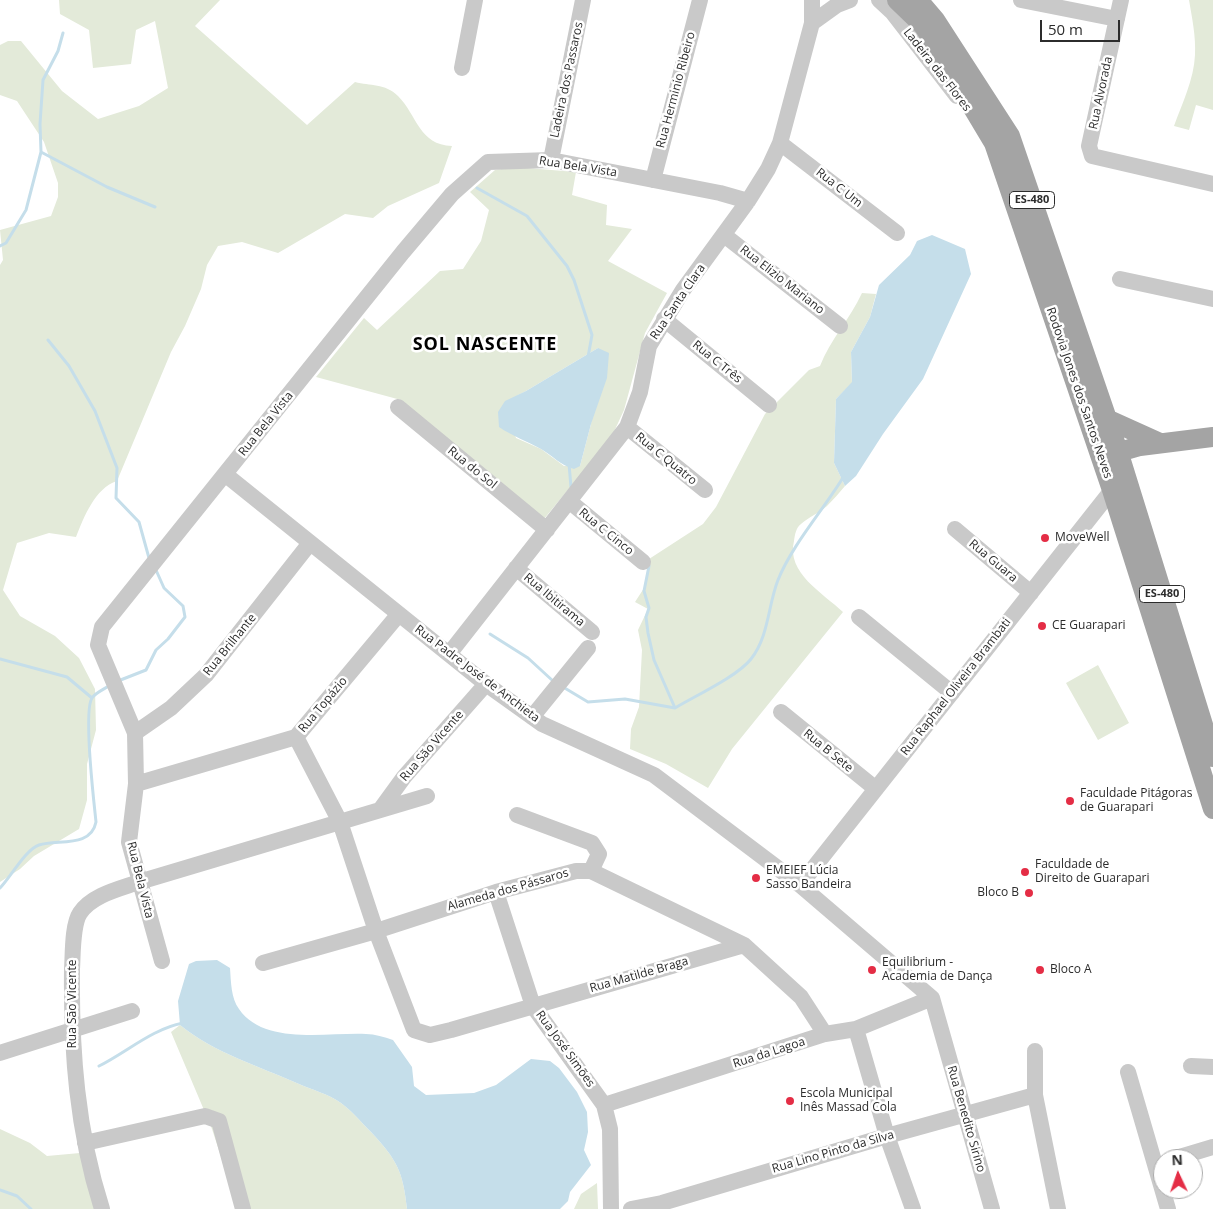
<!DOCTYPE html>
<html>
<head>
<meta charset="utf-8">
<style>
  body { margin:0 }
  #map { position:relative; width:1213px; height:1209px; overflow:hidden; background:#fff; font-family:"Open Sans",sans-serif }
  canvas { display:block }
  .north { position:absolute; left:1153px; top:1149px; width:50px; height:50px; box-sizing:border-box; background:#fff; border:1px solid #ababab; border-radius:50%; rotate:357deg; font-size:14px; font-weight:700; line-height:20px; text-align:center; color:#2c2c2c }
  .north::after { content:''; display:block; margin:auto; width:18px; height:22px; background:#e42d45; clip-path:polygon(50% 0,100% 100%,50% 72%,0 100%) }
  .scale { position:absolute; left:1040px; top:20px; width:80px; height:22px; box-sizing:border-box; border:2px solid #2c2c2c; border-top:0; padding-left:6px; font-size:15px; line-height:18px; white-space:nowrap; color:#2c2c2c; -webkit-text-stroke:4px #fff; paint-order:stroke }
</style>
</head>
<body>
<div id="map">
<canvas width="1213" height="1209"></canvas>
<div class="north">N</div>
<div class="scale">50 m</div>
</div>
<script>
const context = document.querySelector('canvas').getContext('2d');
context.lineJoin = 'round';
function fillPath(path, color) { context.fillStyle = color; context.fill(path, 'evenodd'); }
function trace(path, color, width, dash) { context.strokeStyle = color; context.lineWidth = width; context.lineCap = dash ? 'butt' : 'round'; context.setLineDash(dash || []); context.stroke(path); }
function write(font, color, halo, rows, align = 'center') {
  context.font = font + ' "Open Sans",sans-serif'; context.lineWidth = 5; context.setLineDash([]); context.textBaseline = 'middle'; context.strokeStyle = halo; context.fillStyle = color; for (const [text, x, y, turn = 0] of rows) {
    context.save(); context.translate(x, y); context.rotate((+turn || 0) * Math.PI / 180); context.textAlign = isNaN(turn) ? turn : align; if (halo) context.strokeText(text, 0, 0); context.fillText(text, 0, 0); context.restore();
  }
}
const green = new Path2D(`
  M59,0H220L195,26L307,125L355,82C370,86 385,83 398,96C417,115 419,145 452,146L439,183L388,206L373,218L345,214L278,253L242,242L218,246L207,265L201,289L185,326L171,352L117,481C95,488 84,517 76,537L49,533L17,543L3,590L20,616L55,636L79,658L95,689L96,730L87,764V800L79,829L34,856L20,869L0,882V265L3,260L0,230L51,216L58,197V183L44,142L17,101L0,95V45L8,41H21L62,91L98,119L139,106L168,88L155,21L136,30L131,64L93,68L89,30L60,14Z
  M1189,0H1213V110L1196,105L1189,130L1174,126C1182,104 1194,79 1195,55C1196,36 1192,18 1189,0Z
  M515,167L576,172L572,195L607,205L606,225L632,229L608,261L667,293L645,333L624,410L612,436L544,519L401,400L316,377L364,318L377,330L440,271L463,269L481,241L489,210L470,192L495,170ZM598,348L591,424L580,466H564L541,449L516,438L505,402L526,391Z
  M862,293L876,294L870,317L851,352L852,383L836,399L834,463L845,486C839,493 833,500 827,506C819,513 809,517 801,524C796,528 795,534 794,541C786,573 823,593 843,612L732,749L708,788L666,764L630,749L631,729L639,707L642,650L638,630L648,609L635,602L646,585L649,559L703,524L716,507L765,414L809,370L820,366C830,340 850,319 862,293Z
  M1098,665L1129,723L1098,740L1066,683Z
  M180,1025C214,1053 259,1066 299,1084C313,1090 328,1094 341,1103C352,1111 361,1122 371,1132C397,1160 403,1171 407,1209H238L212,1129L171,1032Z
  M0,1129L30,1143L47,1156L80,1153L96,1209H0Z
  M597,1183L598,1209H574L581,1194Z`);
const water = new Path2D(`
  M932,235L965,249L971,274L923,379L883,434L856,476L845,486L834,463L836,399L852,382L851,352L870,317L879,285L910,255L917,241Z
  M598,348L609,353L607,378L591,424L580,466L574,469C560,465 553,456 541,449C527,441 512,436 499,427L498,412L505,401L526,391Z
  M217,960L230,968C231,982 231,998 239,1009C264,1046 329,1032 366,1034C375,1034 384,1037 393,1040L412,1067L414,1086L426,1095L474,1093L496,1085L531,1059L550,1061L559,1068L577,1092L587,1112L588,1132L584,1150L591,1165L570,1192L568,1201L560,1209H407C403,1171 397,1160 371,1132C361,1122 352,1111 341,1103C328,1094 313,1090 299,1084C259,1066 214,1053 180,1025L178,1001L189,964L196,961Z`);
const stream = new Path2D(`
  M41,152L107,187L155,207
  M477,188L527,216L567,266L574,280L592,335L588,357
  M0,246L6,243L26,210L41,152L40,124L43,80L58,51L63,33
  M48,340L69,366L95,411L117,468L116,498L139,522L149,558
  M569,464L571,487
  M649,566L644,591L649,608L646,617L648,633L654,660L675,708
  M490,634L528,658L553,681
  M0,659L67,677L92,698
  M118,681L146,670L156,650L168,639L185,617L183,606L164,588L156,570
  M563,687L588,702L625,699L675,708C695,696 738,676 751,659C769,636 768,605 778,580C792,545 824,509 844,476
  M0,888C10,878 26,849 39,845C58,839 91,848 96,822C94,802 83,712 92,698C96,692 105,689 110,685
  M99,1066C127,1052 152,1029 183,1023
  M0,1190L17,1196L31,1209`);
const minor = new Path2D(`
  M879,0L893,13L957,96
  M1021,0L1117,19
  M1121,0L1089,146L1092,156L1213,184
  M812,23L837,5L850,0
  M462,68L475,0
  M780,143L897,233
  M551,160L583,0
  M653,180L700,0
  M724,235L840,326
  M1120,279L1213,299
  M664,319L769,405
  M398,407L547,530
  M627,427L705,490
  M226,475L486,684L542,724L654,775L800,885L932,998
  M569,501L643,562
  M955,529L1031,593
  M516,568L592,632
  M859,617L952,693
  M449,654L627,427L640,392L649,346L683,290L748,201L768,169L780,143L812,23V0
  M781,712L876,789
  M532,717L588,648
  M135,733L171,708L206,675L310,543
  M296,737L340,822L376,931L414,1030L430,1035L451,1030L744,945
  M136,784L296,737L399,614
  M380,810L404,777L486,684
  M517,815L592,843L599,854L591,871
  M800,885L1112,490
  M496,892L533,1006L604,1105L610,1129L611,1209
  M162,961L129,842L136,784L135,733L98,645L102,627L403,252L452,194L488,162L551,160L720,193L748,201
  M263,963L376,931L496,892L576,871H591L744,945L801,997L825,1034
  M932,998L992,1209
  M856,1029L887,1136L913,1209
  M1035,1051V1095L1058,1209
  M0,1053L132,1011
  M1191,1066L1213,1067
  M1128,1072L1168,1209
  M604,1105L825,1034L856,1029L932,998
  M85,1143L205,1116L219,1121L243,1209
  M1173,1159L1213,1147
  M102,1209C77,1131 71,1051 72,969C73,955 72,925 80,913C92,895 119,889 139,882L427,796
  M631,1209L662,1203L887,1136L1035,1095`);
const major = new Path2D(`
  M897,0L924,26L994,143L1112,490L1213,809
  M918,0L935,20L1010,136L1118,451L1213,757
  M1107,419L1158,442
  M1105,456L1140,446L1213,437`);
const markers = [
  [1045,538,5,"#e42d45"],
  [1042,626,5,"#e42d45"],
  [1070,801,5,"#e42d45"],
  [1025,872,5,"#e42d45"],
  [756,878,5,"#e42d45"],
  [1029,893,5,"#e42d45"],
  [872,970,5,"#e42d45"],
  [1040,970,5,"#e42d45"],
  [790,1101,5,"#e42d45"]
];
const shields = [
  [1032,200,45],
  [1162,594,45]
];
const shieldNames = [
  ["ES-480",1032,200],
  ["ES-480",1162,594]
];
const streetNames = [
  ["Ladeira das Flores",937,70,52],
  ["Ladeira dos Passaros",567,80,-78],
  ["Rua Herminio Ribeiro",676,90,-75],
  ["Rua Alvorada",1101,93,-78],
  ["Rua Bela Vista",578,167,9],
  ["Rua C Um",839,188,38],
  ["Rua Elizio Mariano",782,280,38],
  ["Rua Santa Clara",678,302,-56],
  ["Rua C Três",717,362,39],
  ["Rodovia Jones dos Santos Neves",1079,393,71],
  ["Rua Bela Vista",266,424,-51],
  ["Rua C Quatro",666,459,39],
  ["Rua do Sol",472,468,39],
  ["Rua C Cinco",606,532,39],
  ["Rua Guara",993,561,40],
  ["Rua Ibitirama",554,600,40],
  ["Rua Brilhante",230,645,-51],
  ["Rua Padre José de Anchieta",477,674,37],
  ["Rua Raphael Oliveira Brambati",956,687,-52],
  ["Rua Topázio",323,705,-50],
  ["Rua São Vicente",432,746,-49],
  ["Rua B Sete",828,751,39],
  ["Rua Bela Vista",140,880,76],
  ["Alameda dos Pássaros",508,890,-16],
  ["Rua Matilde Braga",639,975,-16],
  ["Rua São Vicente",73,1004,-90],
  ["Rua José Simões",565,1049,54],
  ["Rua da Lagoa",769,1053,-18],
  ["Rua Benedito Sirino",966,1119,74],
  ["Rua Lino Pinto da Silva",833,1152,-16]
];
const poiNames = [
  ["MoveWell",1055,538],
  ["CE Guarapari",1052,626],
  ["Faculdade Pitágoras",1080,794],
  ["de Guarapari",1080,808],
  ["Faculdade de",1035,865],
  ["Direito de Guarapari",1035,879],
  ["EMEIEF Lúcia",766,871],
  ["Sasso Bandeira",766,885],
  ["Bloco B",1019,893,"right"],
  ["Equilibrium -",882,963],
  ["Academia de Dança",882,977],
  ["Bloco A",1050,970],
  ["Escola Municipal",800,1094],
  ["Inês Massad Cola",800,1108]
];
const districtNames = [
  ["SOL NASCENTE",485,345]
];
fillPath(green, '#e3ead9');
fillPath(water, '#c5deea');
trace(stream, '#c5deea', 3);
trace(minor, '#c9c9c9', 16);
trace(major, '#a4a4a4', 20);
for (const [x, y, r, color] of markers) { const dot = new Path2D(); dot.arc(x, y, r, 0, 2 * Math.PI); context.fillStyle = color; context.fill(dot); trace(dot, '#fff', 2); }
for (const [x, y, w] of shields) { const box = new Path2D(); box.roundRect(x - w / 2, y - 8.5, w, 17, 4); context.fillStyle = '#fff'; context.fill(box); trace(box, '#2c2c2c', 1); }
write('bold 11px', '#2c2c2c', null, shieldNames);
write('12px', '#2c2c2c', '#fff', streetNames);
write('12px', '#2c2c2c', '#fff', poiNames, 'left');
context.letterSpacing = '1px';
write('bold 18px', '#000', '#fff', districtNames);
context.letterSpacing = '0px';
</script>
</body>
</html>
